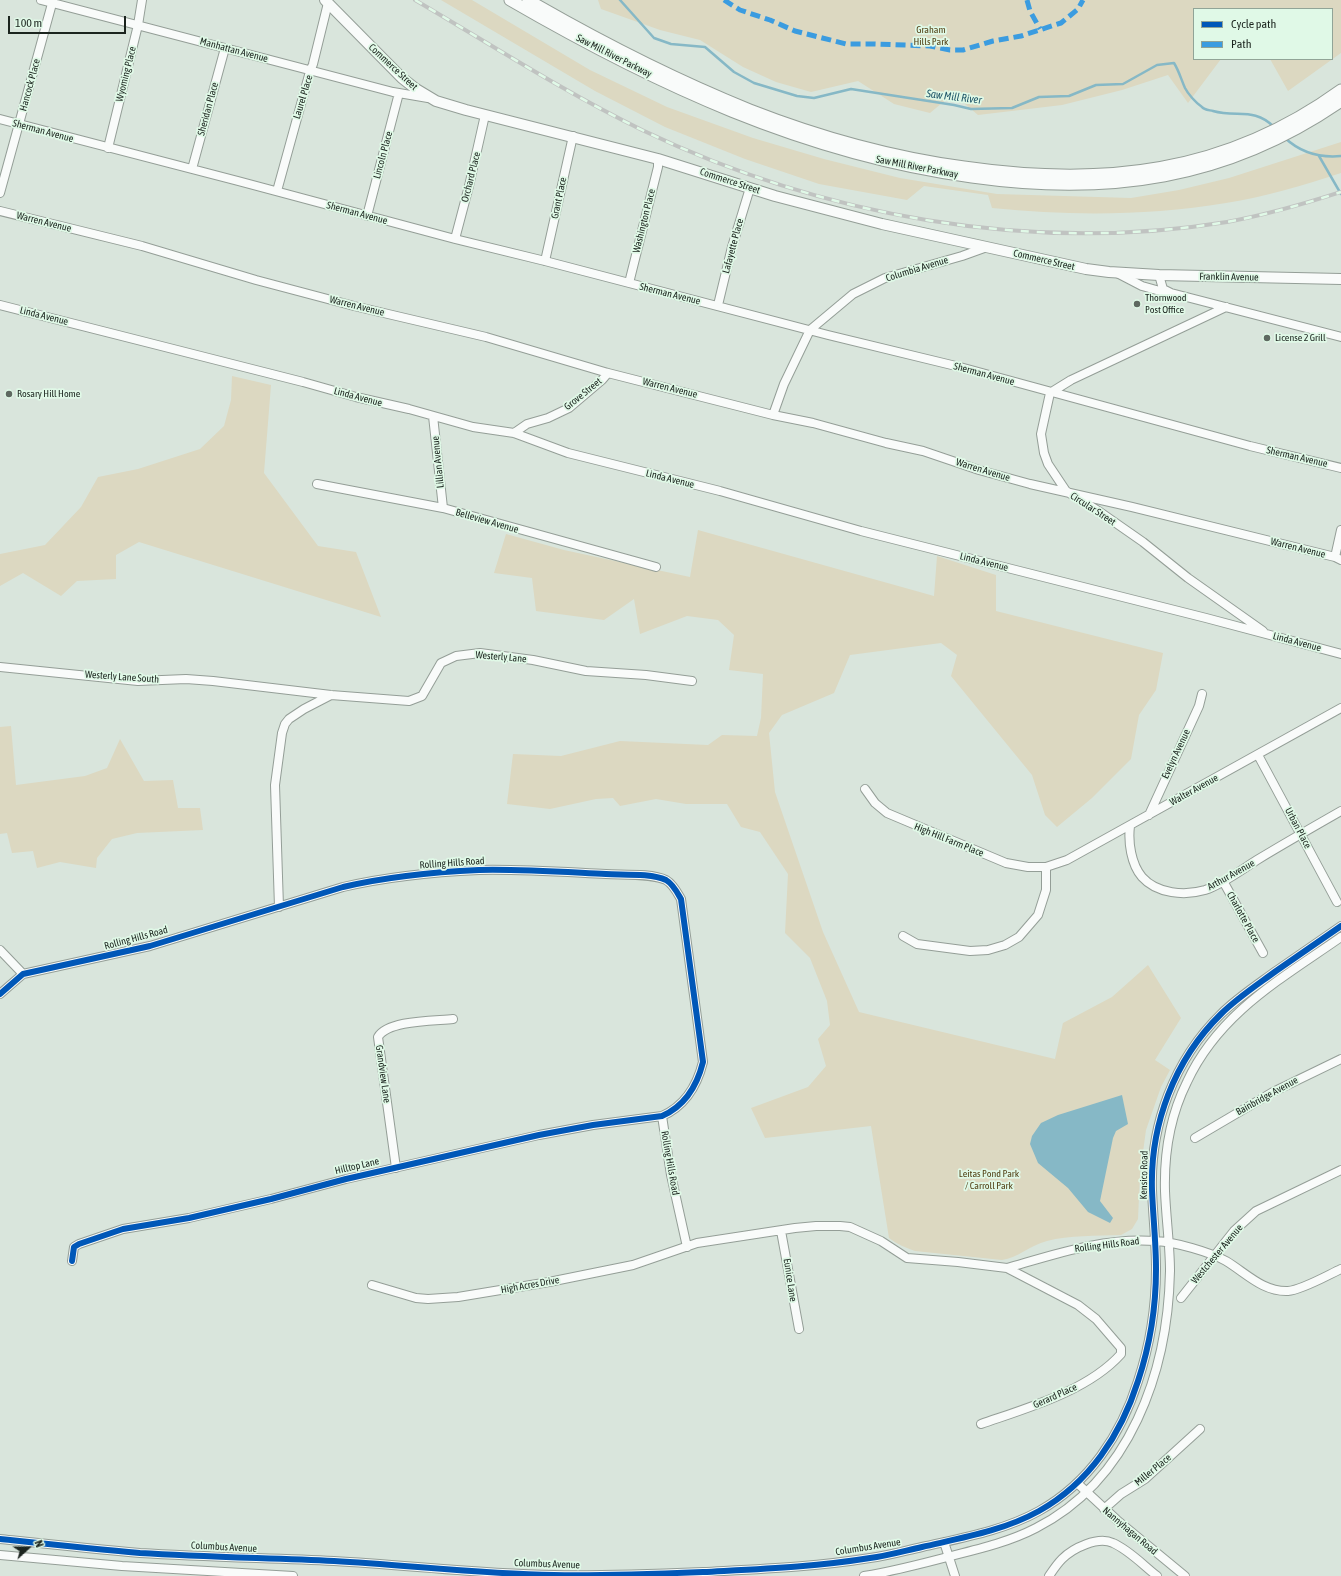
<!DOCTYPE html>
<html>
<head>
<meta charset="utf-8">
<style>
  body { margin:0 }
  #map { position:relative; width:1341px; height:1576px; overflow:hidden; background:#d9e5dc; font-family:"Asap Condensed",sans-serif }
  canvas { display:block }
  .legend { position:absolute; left:1193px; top:8px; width:140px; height:52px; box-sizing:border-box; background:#e0f9e7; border:1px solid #91a497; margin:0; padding:5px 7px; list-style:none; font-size:12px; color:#1b241e }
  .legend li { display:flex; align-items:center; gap:8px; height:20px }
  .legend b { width:20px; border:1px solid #91a497 }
  .north { position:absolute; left:8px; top:1528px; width:40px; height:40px; -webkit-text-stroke:3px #e0f9e7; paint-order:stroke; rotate:69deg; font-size:11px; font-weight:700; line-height:16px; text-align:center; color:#1b241e }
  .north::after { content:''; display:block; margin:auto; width:14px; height:18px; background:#1b241e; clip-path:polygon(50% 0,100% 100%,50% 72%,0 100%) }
  .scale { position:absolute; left:8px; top:16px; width:118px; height:18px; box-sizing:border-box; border:2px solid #1b241e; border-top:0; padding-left:5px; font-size:12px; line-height:14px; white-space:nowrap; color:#1b241e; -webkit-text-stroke:3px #e0f9e7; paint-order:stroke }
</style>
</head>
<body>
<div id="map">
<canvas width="1341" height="1576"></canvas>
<ul class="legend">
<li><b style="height:5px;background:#0057b8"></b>Cycle path</li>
<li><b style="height:5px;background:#3b9ce0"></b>Path</li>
</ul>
<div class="north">N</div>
<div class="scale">100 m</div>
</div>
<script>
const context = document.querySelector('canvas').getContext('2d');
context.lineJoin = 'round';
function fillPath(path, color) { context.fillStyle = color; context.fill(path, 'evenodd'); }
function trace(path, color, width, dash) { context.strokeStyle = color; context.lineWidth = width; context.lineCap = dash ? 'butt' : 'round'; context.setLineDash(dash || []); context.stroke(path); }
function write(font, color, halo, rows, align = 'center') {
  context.font = font + ' "Asap Condensed",sans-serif'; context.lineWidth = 3.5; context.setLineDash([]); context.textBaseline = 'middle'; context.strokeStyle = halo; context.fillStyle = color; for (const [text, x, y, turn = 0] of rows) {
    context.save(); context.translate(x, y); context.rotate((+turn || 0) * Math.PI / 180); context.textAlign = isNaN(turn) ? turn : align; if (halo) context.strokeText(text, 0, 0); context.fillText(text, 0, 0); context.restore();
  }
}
const green = new Path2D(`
  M441,0H472L590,70L667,107L753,138L824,159L900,178L997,194L1131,198L1179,190L1229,178L1341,142V173C1304,185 1265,197 1226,203C1148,216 1070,216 992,208L988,195L924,186L907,200L819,184L745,159L665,127L595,91Z
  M598,0H1341V53L1288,91L1270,59H1332V9H1194V59H1221L1188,103L1168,75L1122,90L1062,105L978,115L953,94L930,113L894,104L858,81L811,92L776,82L743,67L700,40L660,30L601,9Z
  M232,376L271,385L264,473L318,546L356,552L381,617L139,542L116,555V579L77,581L61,596L23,573L0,586V554L45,545L81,507L98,477L138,469L200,449L224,426L231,400Z
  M698,530L934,596L937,556L996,575V611L1163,653L1156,690L1139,715L1131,759L1092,798L1057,827L1045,815L1032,775L951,676L957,655L941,643L850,655L834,693L782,715L769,733L775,792L823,932L859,1012L1055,1059L1063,1023L1112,997L1148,965L1181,1018L1155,1060L1170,1070L1161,1087L1146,1130L1140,1174L1138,1219L1132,1229L1121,1235C1097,1236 1069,1235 1047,1241C1030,1245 1018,1258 1002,1260L915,1251C906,1248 897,1244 889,1238L871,1126L765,1138L751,1108L808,1087L826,1066L818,1039L830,1025L827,1001L810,958L785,933L788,874L760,832L741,827L727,804H686L656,799L620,806L613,798L596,799L550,809L507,804L513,754L561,756L620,741L708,745L722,735L757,736L761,718L763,674L729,670L734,635L718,620L687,616L640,634L634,599L604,620L536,611L532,578L494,573L506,534L564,550L690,577Z
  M11,726L16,785L85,776L107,768L120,739L144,781L173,780L178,808H200L203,830L137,833L112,839L97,858L96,868L60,862L37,868L33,851L12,853L7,833L0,834V727Z`);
const water = new Path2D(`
  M1122,1095L1128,1124L1116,1131L1113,1138L1100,1201L1113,1218L1110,1223L1088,1212L1068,1188L1038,1163L1030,1144L1032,1136L1041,1123L1058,1115Z`);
const stream = new Path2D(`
  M620,0L654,38L671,44L705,47L734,72L754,83L797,96L814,98L851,89L954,105L971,109L1012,108L1039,97L1069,96L1096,85L1123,84L1157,65L1174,63C1179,71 1181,79 1185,88C1188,94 1196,103 1202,107C1204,110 1209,110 1213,111C1237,118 1254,107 1274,127
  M1285,138C1301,153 1319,158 1341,156
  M1319,156L1341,194`);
const minor = new Path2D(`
  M41,0L393,92L428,98
  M0,119L238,181L455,239L545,261L828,335L960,367L1250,446L1341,468
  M108,148L138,25L142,0
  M192,169L225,48
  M277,191L309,75L313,64L328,3
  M0,193L53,0
  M0,211L142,246L256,280L354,306L486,337L608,373L773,415L813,423L886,443L923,451L979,470L1030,484L1132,507L1335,557L1341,560
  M367,216L399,93
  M455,239L469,186L485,115
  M545,261L573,136
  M1117,273L1142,286L1167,293
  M1159,275L1163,289L1171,293L1341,337
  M629,283L658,167V159
  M0,305L303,382L356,397L409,409L473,427L514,433L568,453L720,491L861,531L1206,618L1341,654
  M718,305L732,247L750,188
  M1226,307L1071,380L1050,393L1041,434L1044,453L1048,464L1066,491L1100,512L1143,542L1188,578L1263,631
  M773,415L784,384L810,330L853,294L885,278L962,256L987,247
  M433,416L443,508
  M514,433L527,424L548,418L569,408L602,380L608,373
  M317,484L443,508L656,567
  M1335,557L1341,530
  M0,667L138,681L186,679L213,681L331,695L409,701L422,696L441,663L456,656L480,653L533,660L586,671L646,675L692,681
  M1258,755L1337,902
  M865,789L875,803L887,813L1006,863L1028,867H1046L1067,860L1341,708
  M1149,815L1199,706L1202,694
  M1130,826C1128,842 1131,864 1142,877C1157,894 1185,896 1205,890C1223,884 1241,870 1257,860C1285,843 1313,827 1341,811
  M1223,881L1263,953
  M279,907L275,785L282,733L285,724L289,719L304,709L331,695
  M903,936L917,944L970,951L988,950L1005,945L1019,937L1038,915L1046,890V867
  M0,950L23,974
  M0,994L23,974L150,946L343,887C386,877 434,872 479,870C521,869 564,872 606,874C622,875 651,873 666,880C673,884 677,892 681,899L703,1062C697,1086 685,1106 662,1116L593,1125L539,1135L346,1179L271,1199L189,1218L123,1229L79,1244L74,1247L72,1261
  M662,1116L671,1175L687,1247
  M1195,1138L1273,1092L1341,1059
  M396,1168L378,1037C388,1020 434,1021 453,1019
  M781,1231L799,1329
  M1007,1268C1056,1254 1105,1237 1156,1241C1175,1242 1210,1252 1226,1261C1246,1273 1263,1292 1288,1291C1302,1290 1328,1275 1341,1269
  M372,1285L416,1298L428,1299L458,1297L549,1282L633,1265L697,1243L795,1228L816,1226H840L850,1227L881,1241L907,1258L958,1262L1007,1268L1078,1305L1096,1319L1121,1348V1354C1088,1391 1027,1408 981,1424
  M1181,1298L1234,1231L1256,1211L1341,1170
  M1077,1483L1117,1520L1185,1576
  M1104,1509L1121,1494L1145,1479L1200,1429
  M0,1539C47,1544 93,1549 140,1553C205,1557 269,1558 334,1561C407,1565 480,1574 554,1575C603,1576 653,1574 703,1572C759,1569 815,1567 870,1558C887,1556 904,1551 922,1547C961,1538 1003,1531 1039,1511C1089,1483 1121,1435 1138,1381C1150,1345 1156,1307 1156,1269C1156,1242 1153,1216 1152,1190C1150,1125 1174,1060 1221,1014C1237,998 1257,985 1276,971C1298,956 1319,941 1341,926
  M944,1542L955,1576
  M0,1555L122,1566L293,1576
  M864,1576C895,1571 925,1563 955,1555C983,1548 1011,1541 1036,1528C1130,1480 1168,1372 1170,1271C1170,1245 1166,1218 1165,1191C1164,1154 1170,1116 1187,1082C1219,1013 1281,979 1341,937
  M1049,1576C1053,1570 1057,1564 1062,1559C1073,1548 1098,1536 1113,1543C1129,1550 1143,1565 1157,1576`);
const major = new Path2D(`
  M325,0L402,78L416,89L436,101L466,110L658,159L775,196L882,224L1086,269L1109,272L1159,275L1341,279`);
const highway = new Path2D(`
  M510,0C655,84 804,154 972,177C1107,196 1227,180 1341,101
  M528,0C599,41 673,79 750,110C819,137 891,157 964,167C1102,187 1225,174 1341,90`);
const rail = new Path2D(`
  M415,0C490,44 564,92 642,130C821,216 1030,254 1227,222C1266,215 1304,204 1341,192`);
const quiet = new Path2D(`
  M724,0L740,10L770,20L795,31L846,44H875L930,46L950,50H963L993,41L1021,36L1061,23L1078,9L1083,0
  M1027,0L1030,11L1040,29`);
const cycleway = new Path2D(`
  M0,994L23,974L150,946L343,887C386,877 434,872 479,870C521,869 564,872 606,874C622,875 651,873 666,880C673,884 677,892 681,899L703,1062C697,1086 685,1106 662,1116L593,1125L539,1135L346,1179L271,1199L189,1218L123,1229L79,1244L74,1247L72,1261
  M0,1539C47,1544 93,1549 140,1553C205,1557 269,1558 334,1561C407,1565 480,1574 554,1575C603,1576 653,1574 703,1572C759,1569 815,1567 870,1558C887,1556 904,1551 922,1547C961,1538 1003,1531 1039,1511C1089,1483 1121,1435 1138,1381C1150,1345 1156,1307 1156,1269C1156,1242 1153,1216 1152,1190C1150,1125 1174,1060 1221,1014C1237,998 1257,985 1276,971C1298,956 1319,941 1341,926`);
const markers = [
  [1137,304,4,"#5e6860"],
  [1267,338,4,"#5e6860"],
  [9,394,4,"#5e6860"]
];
const parkNames = [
  ["Graham",931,30],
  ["Hills Park",931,42],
  ["Leitas Pond Park",989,1174],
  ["/ Carroll Park",989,1186]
];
const streetNames = [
  ["Manhattan Avenue",234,50,15],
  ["Saw Mill River Parkway",614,56,27],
  ["Commerce Street",393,67,43],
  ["Wyoming Place",126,74,-76],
  ["Hancock Place",30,85,-75],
  ["Laurel Place",303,97,-73],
  ["Sheridan Place",208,109,-75],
  ["Sherman Avenue",43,131,15],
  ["Lincoln Place",383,155,-75],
  ["Saw Mill River Parkway",917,167,11],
  ["Orchard Place",471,177,-76],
  ["Commerce Street",730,181,18],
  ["Grant Place",559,198,-78],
  ["Sherman Avenue",357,213,15],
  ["Washington Place",644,221,-76],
  ["Warren Avenue",44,222,14],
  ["Lafayette Place",733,246,-75],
  ["Commerce Street",1044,260,13],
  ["Columbia Avenue",917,269,-17],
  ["Franklin Avenue",1229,277,1],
  ["Sherman Avenue",670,294,14],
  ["Warren Avenue",357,306,14],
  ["Linda Avenue",44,316,14],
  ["Sherman Avenue",984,374,15],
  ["Warren Avenue",670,388,14],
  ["Grove Street",583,394,-39],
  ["Linda Avenue",358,397,15],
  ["Sherman Avenue",1297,457,13],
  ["Lillian Avenue",438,462,-96],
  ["Warren Avenue",983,470,17],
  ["Linda Avenue",670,479,14],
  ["Circular Street",1093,509,33],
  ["Belleview Avenue",487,521,16],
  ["Warren Avenue",1298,548,14],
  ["Linda Avenue",984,562,14],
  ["Linda Avenue",1297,642,15],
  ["Westerly Lane",501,657,5],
  ["Westerly Lane South",122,677,4],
  ["Evelyn Avenue",1176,754,-65],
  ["Walter Avenue",1194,790,-29],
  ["Urban Place",1298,828,62],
  ["High Hill Farm Place",949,840,22],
  ["Rolling Hills Road",452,863,-4],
  ["Arthur Avenue",1231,875,-29],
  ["Charlotte Place",1243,917,61],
  ["Rolling Hills Road",136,938,-15],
  ["Grandview Lane",383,1074,82],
  ["Bainbridge Avenue",1267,1096,-29],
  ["Rolling Hills Road",670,1163,80],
  ["Hilltop Lane",357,1166,-13],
  ["Kensico Road",1144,1175,-89],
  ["Rolling Hills Road",1107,1245,-7],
  ["Westchester Avenue",1217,1254,-50],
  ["Eunice Lane",790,1280,81],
  ["High Acres Drive",530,1285,-10],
  ["Gerard Place",1055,1396,-24],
  ["Miller Place",1153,1470,-39],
  ["Nannyhagan Road",1130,1531,40],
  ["Columbus Avenue",224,1547,3],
  ["Columbus Avenue",868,1547,-9],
  ["Columbus Avenue",547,1564,2]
];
const poiNames = [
  ["Thornwood",1145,298],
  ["Post Office",1145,310],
  ["License 2 Grill",1275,338],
  ["Rosary Hill Home",17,394]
];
const waterNames = [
  ["Saw Mill River",954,97,7]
];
fillPath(green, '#dcd8c1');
fillPath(water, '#86b8c6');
trace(stream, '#86b8c6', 2.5);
trace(minor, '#949e97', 10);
trace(major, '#949e97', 12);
trace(highway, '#949e97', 13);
trace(minor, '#f9fbfa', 8);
trace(major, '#f9fbfa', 10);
trace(highway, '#f9fbfa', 11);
trace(rail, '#c0c3c1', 4);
trace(rail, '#e0f9e7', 2.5, [8]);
trace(quiet, '#3b9ce0', 5, [10, 5]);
trace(cycleway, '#0057b8', 6);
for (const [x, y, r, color] of markers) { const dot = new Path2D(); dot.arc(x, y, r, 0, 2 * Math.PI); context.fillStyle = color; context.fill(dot); trace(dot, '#e0f9e7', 1.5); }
write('10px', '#534217', '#e0f9e7', parkNames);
write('10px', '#1b241e', '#e0f9e7', streetNames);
write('10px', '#1b241e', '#e0f9e7', poiNames, 'left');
write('italic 11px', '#215769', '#e0f9e7', waterNames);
</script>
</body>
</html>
